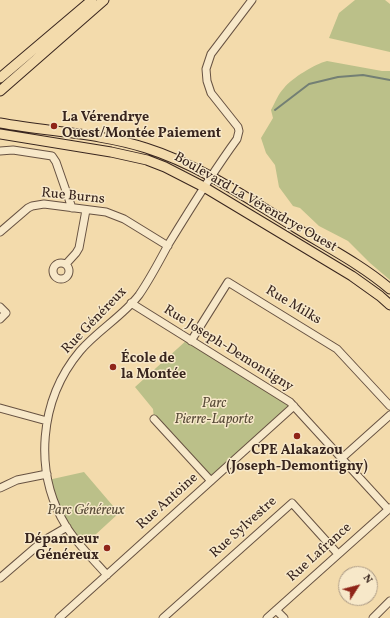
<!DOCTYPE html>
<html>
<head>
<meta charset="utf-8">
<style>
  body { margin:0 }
  #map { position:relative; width:390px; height:618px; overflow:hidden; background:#f3dbac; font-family:Vollkorn,serif }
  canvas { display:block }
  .north { position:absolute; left:338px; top:566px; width:40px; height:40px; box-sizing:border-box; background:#f7e8c9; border:1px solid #ab9a85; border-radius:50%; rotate:54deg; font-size:11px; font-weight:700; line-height:16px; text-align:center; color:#38251e }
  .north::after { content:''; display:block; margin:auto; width:14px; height:18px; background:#8f2418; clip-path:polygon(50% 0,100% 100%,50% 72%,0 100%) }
</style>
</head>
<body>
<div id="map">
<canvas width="390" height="618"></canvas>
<div class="north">N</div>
</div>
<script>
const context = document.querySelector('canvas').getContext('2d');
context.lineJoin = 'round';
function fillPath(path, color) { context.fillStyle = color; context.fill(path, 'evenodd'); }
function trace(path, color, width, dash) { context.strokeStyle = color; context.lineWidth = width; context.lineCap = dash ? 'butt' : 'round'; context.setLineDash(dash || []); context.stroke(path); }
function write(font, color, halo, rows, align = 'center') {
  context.font = font + ' Vollkorn,serif'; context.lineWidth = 3; context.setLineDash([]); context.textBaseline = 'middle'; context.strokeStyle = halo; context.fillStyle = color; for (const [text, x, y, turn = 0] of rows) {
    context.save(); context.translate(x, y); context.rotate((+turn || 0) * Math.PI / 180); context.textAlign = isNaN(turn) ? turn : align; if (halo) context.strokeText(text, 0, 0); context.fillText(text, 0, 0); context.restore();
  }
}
const green = new Path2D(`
  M355,0H385L390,4V52L329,38L339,13Z
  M327,61L382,71H390V280L370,263L348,241L319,226L300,208L293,206L279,187L275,165L266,153L261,138L273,118L271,110C275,103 278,94 284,88C292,78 315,64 327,61Z
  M188,339L294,406L211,481L154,419L153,409L135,387Z
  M84,472L119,513L82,547L72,534L48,480Z`);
const stream = new Path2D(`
  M275,110L309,84L338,77L363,75L390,80`);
const minor = new Path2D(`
  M0,151L13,150L52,156L56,162L72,208
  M0,232L28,208L32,206L44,204L106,212L124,219L168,246
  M53 271a8 8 0 1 1 16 0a8 8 0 1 1-16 0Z
  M66,264L76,253L79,248L86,210
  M131,303L290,402L388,509
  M0,307L6,313L0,319
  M191,341L228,282L337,349L390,406
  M0,408L47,421
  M154,419L211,481
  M342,458L390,415
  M0,488L17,480L47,474
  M107,575C93,559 77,544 66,526C33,472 39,400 80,351C98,330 123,316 139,295C150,279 159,262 168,245C190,209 212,173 237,139L239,131L238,127L211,93L207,81L206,69L211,54L252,0
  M0,578L43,541L67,527
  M276,610L284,618
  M59,618L294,406
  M163,618L292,503L338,554
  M267,618L390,508
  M373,618L390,601`);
const major = new Path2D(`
  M0,78L92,0
  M0,91L104,0
  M0,123C49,132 99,133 146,148C200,165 248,199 296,228C327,247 362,265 390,289
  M0,134L111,152L147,160L165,167L204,187L352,276L380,296L390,305`);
const markers = [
  [54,126,4,"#8f2418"],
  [113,367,4,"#8f2418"],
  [297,436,4,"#8f2418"],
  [107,548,4,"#8f2418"]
];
const poiNames = [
  ["La Vérendrye",62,118],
  ["Ouest/Montée Paiement",62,134],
  ["École de",121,359],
  ["la Montée",121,375],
  ["CPE Alakazou",297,451,"center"],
  ["(Joseph-Demontigny)",297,467,"center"],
  ["Dépanneur",99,540,"right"],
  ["Généreux",99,556,"right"]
];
const streetNames = [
  ["Rue Burns",73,197,6],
  ["Boulevard La Vérendrye Ouest",255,203,30],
  ["Rue Milks",293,306,31],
  ["Rue Généreux",95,321,-46],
  ["Rue Joseph-Demontigny",228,349,32],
  ["Rue Antoine",168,502,-42],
  ["Rue Sylvestre",244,528,-42],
  ["Rue Lafrance",320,553,-42]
];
const parkNames = [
  ["Parc",214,404],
  ["Pierre-Laporte",214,420],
  ["Parc Généreux",86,511]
];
fillPath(green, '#bbc089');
trace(stream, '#737f74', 2);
trace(minor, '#675242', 9);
trace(major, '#38251e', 11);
trace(minor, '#f7e8c9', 7);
trace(major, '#f3dbac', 9);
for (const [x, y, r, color] of markers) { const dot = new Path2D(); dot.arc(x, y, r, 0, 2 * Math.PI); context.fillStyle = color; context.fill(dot); trace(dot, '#f7e8c9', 1.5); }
write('bold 14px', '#38251e', '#f7e8c9', poiNames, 'left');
write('14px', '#38251e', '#f7e8c9', streetNames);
write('italic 14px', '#594c39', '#f7e8c9', parkNames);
</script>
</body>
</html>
